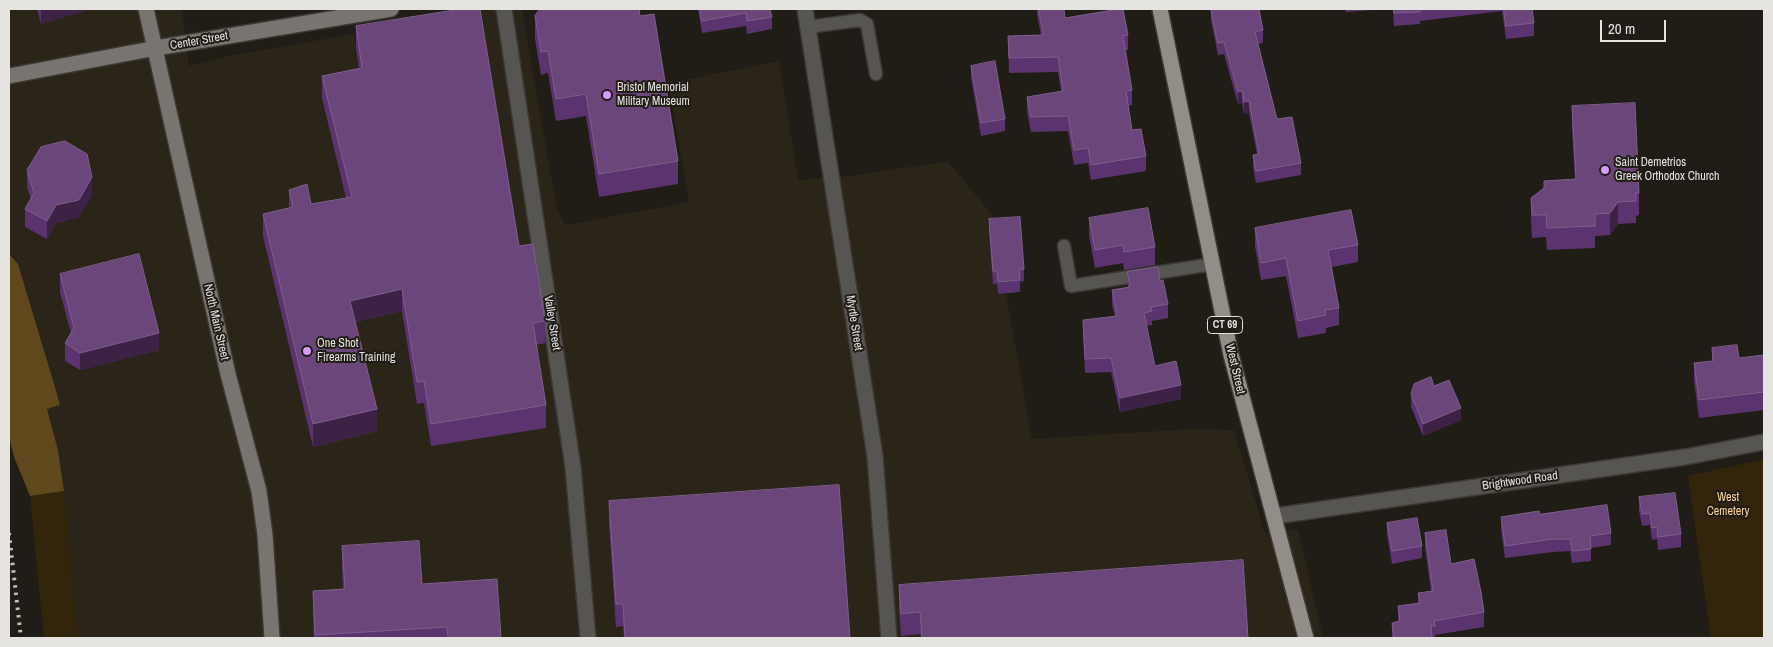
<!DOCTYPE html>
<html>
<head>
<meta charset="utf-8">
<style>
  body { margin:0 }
  #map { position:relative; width:1773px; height:647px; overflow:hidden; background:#201c16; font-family:"Archivo Narrow",sans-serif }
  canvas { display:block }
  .frame { position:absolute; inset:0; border:10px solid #e6e4e0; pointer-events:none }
  .scale { position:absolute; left:1600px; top:20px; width:66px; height:22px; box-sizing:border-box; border:2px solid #e6e4e0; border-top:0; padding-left:6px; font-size:15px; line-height:18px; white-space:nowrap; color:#e6e4e0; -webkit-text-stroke:4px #201c16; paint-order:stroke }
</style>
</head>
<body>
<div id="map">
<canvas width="1773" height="647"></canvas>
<div class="frame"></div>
<div class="scale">20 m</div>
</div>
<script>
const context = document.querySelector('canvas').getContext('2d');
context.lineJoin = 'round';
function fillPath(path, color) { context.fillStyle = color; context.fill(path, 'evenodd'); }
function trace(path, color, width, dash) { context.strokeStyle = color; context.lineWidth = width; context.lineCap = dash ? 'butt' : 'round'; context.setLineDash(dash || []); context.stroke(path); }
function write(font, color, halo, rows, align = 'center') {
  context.font = font + ' "Archivo Narrow",sans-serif'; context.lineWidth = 4; context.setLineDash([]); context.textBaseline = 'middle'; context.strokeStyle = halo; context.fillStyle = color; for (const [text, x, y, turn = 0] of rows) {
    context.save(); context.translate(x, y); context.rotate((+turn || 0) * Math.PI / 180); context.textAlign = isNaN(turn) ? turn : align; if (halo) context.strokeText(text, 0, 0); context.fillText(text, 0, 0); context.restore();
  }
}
const built = new Path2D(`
  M9,9H182L189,66L227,56L497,9H522L557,210L566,225L689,202L668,83L779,61L798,180L851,176L948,161L993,216L995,231L993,283L997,284L998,294L1006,293L1032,439L1191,429L1234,430L1265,533L1298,529L1323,638H78L64,491L58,450L47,409L59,406L52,377L18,264L9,254Z`);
const green = new Path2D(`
  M1764,459V638H1711L1688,476Z
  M64,491L78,638H44L30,496Z`);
const forest = new Path2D(`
  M9,254L18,264L52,377L60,405L47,409L58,450L64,491L30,496L14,457L9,437Z`);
const lane = new Path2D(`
  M808,27L860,20L867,24L876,74
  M1064,246L1071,286L1213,264`);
const street = new Path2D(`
  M504,9L573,467L588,638
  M805,9L875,456L889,638
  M1275,516L1685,457L1764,442`);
const secondary = new Path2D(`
  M146,9L228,374L259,491L265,535L272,638
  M9,76L156,48L391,9`);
const primary = new Path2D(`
  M1160,9L1231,355L1306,638`);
const rail = new Path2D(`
  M9,533L21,638`);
const wall = new Path2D(`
  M37,9H91L41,24Z
  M698,9H770L772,17V29L747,34L746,26L702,33Z
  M1037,9H1064L1065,18L1128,35V50H1125L1132,90V105L1128,106L1132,130L1146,156V171L1091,180L1088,163L1074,165L1068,131L1031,132L1027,112V97L1061,91L1058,72L1009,73L1008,36L1041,35L1037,15Z
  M1211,9L1263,30V43L1258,44L1277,119L1301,163V175L1256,183L1253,167V155L1257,154L1249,113L1244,114L1242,103L1238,104L1224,54L1218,55L1211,20Z
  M1345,9H1387L1346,12Z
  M1393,9H1532L1534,23V36L1506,39L1502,11L1420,21V24L1394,26Z
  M535,16H640L678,161V184L599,197L586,116L556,121L548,73L541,75L535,39Z
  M356,26L519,246L545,321V343L536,345L546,405V428L431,446L424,403L417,404L402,311L355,322L377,431L313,447L263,236V214L289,208V190L311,204L346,198L322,98V76L359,68L356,48Z
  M971,66L1005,119V131L981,136L971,78Z
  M1572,106L1639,193V215L1636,216V223L1618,224L1610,235L1595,236V248L1547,250L1546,237L1532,238L1531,220V198L1575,179L1572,128Z
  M27,170L92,195L79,217L56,223L47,239L25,227V209L31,199L27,187Z
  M1089,218L1155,247V265L1124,270L1123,263L1095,268L1089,236Z
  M989,219L1024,269V281L1020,282V292L998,294L997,284H993L989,231Z
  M1255,228L1358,245V262L1332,267L1339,308V325L1326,328V333L1298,338L1286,276L1261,280L1255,246Z
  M1127,272L1160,281L1168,304V318L1152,321V325L1146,326L1155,366L1181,399L1120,412L1111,372L1085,373L1083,334V320L1115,317L1112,304V290L1128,287Z
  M60,274L159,350L80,370L65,361V343L71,333L60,292Z
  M1712,348L1739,358L1764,355V410L1699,418L1694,381V363L1712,361Z
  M1411,394L1461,420L1423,436L1411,407Z
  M1639,497L1681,534V547L1658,550L1657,539L1652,540L1650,525L1642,526L1639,510Z
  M609,501L850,638H624L623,626L616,627L609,524Z
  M1540,514L1611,533V545L1591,548V561L1572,563L1570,551L1553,552L1505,558L1501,529V517Z
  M1387,523L1422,546V558L1392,564L1387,535Z
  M1425,533L1451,564L1484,612V627L1435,635V638H1392V623L1398,622V606L1418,603V593L1431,591L1425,548Z
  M342,546L422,584L501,638H314L313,613V591L343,589L342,568Z
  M899,585L1248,638H921L920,634L901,636L899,607Z`);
const shadedWall = new Path2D(`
  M41,9H91L41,24Z
  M1242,91V103L1238,104V92Z
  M1249,101V113L1244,114V102Z
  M92,177V195L79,217L56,223L47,239V221L56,205Z
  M1618,202V224L1610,235V213Z
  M402,289V311L350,323V301Z
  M159,333V350L80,370V353Z
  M1181,385V399L1120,412V398Z
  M1461,408V420L1423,436V424Z
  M377,409V431L313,447V424Z`);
const building = new Path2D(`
  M461,9H480L519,246L533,244L545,321L533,323L546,405L431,424L424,381L417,382L402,289L350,301L377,409L313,424L263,214L293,207L289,190L307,184L311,204L352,197L322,76L362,68L356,26Z
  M540,9H639L640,16L654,14L678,161L599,174L586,94L556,99L548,51L541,52L535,16Z
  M700,9H770L772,17L747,21L746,13L702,21Z
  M1039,9H1064L1065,18L1119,9H1123L1128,35L1123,36L1132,90L1126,91L1132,130L1141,129L1146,156L1091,165L1088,148L1074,150L1068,116L1031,117L1027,97L1063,91L1058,57L1009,58L1008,36L1043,35Z
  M1211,9H1259L1263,30L1255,32L1277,119L1292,117L1301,163L1256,171L1253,155L1259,154L1249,101L1244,102L1242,91L1238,92L1224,42L1218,43Z
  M1394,9H1420V12L1394,13Z
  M1504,9H1532L1534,23L1506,26Z
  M995,61L1005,119L981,123L971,66Z
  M1635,103L1639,193H1636V201L1618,202L1610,213L1595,214V226L1547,228L1546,215H1532L1531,198L1544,188V181L1576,179L1572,106Z
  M65,141L87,154L92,177L79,200L56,205L47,221L25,209L34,193L27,170L41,147Z
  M1148,208L1155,247L1124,252L1123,245L1095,250L1089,218Z
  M1351,210L1358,245L1328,250L1339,308L1325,310L1326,315L1298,321L1286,258L1261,263L1255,228Z
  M1020,217L1024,269H1019L1020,280L998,282L997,271H993L989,219Z
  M139,254L159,333L80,353L65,343L74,328L60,274Z
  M1158,267L1160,281L1163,280L1168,304L1151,307L1152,311L1144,313L1155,366L1176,361L1181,385L1120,398L1111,358L1085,359L1083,320L1117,316L1112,290L1130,287L1127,272Z
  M1737,345L1739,358L1764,355V392L1699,400L1694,363L1713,361L1712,348Z
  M1431,377L1434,386L1449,380L1461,408L1423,424L1411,394L1414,384Z
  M839,485L850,638H625L623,604H616L609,501Z
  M1675,493L1681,534L1658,537L1657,527L1652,528L1650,513L1642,514L1639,497Z
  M1607,505L1611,533L1590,536L1591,549L1572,551L1570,539H1553L1505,546L1501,517L1539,511L1540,514Z
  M1417,518L1422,546L1392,551L1387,523Z
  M1446,530L1451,564L1474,559L1481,592L1484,612L1434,621L1435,626H1431L1432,638H1394L1392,623L1400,621L1398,606L1420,603L1418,593L1433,591L1425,533Z
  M419,541L422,584L497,579L501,638H448L447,627L315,635L313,591L345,589L342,546Z
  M1243,560L1248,638H922L920,612L901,614L899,585Z`);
const markers = [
  [607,95,5,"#d79bf9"],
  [1605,170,5,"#d79bf9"],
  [307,351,5,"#d79bf9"]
];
const shields = [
  [1225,325,35]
];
const shieldNames = [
  ["CT 69",1225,325]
];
const streetNames = [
  ["Center Street",199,41,-10],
  ["North Main Street",216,322,77],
  ["Valley Street",552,323,81],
  ["Myrtle Street",854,323,81],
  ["West Street",1235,369,77],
  ["Brightwood Road",1520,481,-8]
];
const poiNames = [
  ["Bristol Memorial",617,88],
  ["Military Museum",617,102],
  ["Saint Demetrios",1615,163],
  ["Greek Orthodox Church",1615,177],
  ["One Shot",317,344],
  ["Firearms Training",317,358]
];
const parkNames = [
  ["West",1728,498],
  ["Cemetery",1728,512]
];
fillPath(built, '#2b2419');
fillPath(green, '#32250b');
fillPath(forest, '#5f481c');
trace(lane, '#3c3832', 15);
trace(street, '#3c3832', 18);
trace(secondary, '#3c3832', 18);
trace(primary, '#3c3832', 18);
trace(lane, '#575552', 12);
trace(street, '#575552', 15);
trace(secondary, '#787570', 15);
trace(primary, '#928e87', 15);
trace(rail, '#c4c1bd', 4, [2.5, 5]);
fillPath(wall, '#5b336f');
fillPath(shadedWall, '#3d2246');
fillPath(building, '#6a467b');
trace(building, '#7e5f8b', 1);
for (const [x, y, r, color] of markers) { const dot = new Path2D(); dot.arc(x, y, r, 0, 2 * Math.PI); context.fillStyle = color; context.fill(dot); trace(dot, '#201c16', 2); }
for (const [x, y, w] of shields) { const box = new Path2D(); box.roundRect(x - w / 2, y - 8.5, w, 17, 4); context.fillStyle = '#201c16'; context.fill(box); trace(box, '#e6e4e0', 1); }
write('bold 11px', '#e6e4e0', null, shieldNames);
write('12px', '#e6e4e0', '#201c16', streetNames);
write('12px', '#e6e4e0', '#201c16', poiNames, 'left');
write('12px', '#f9d69a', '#201c16', parkNames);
</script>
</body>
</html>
